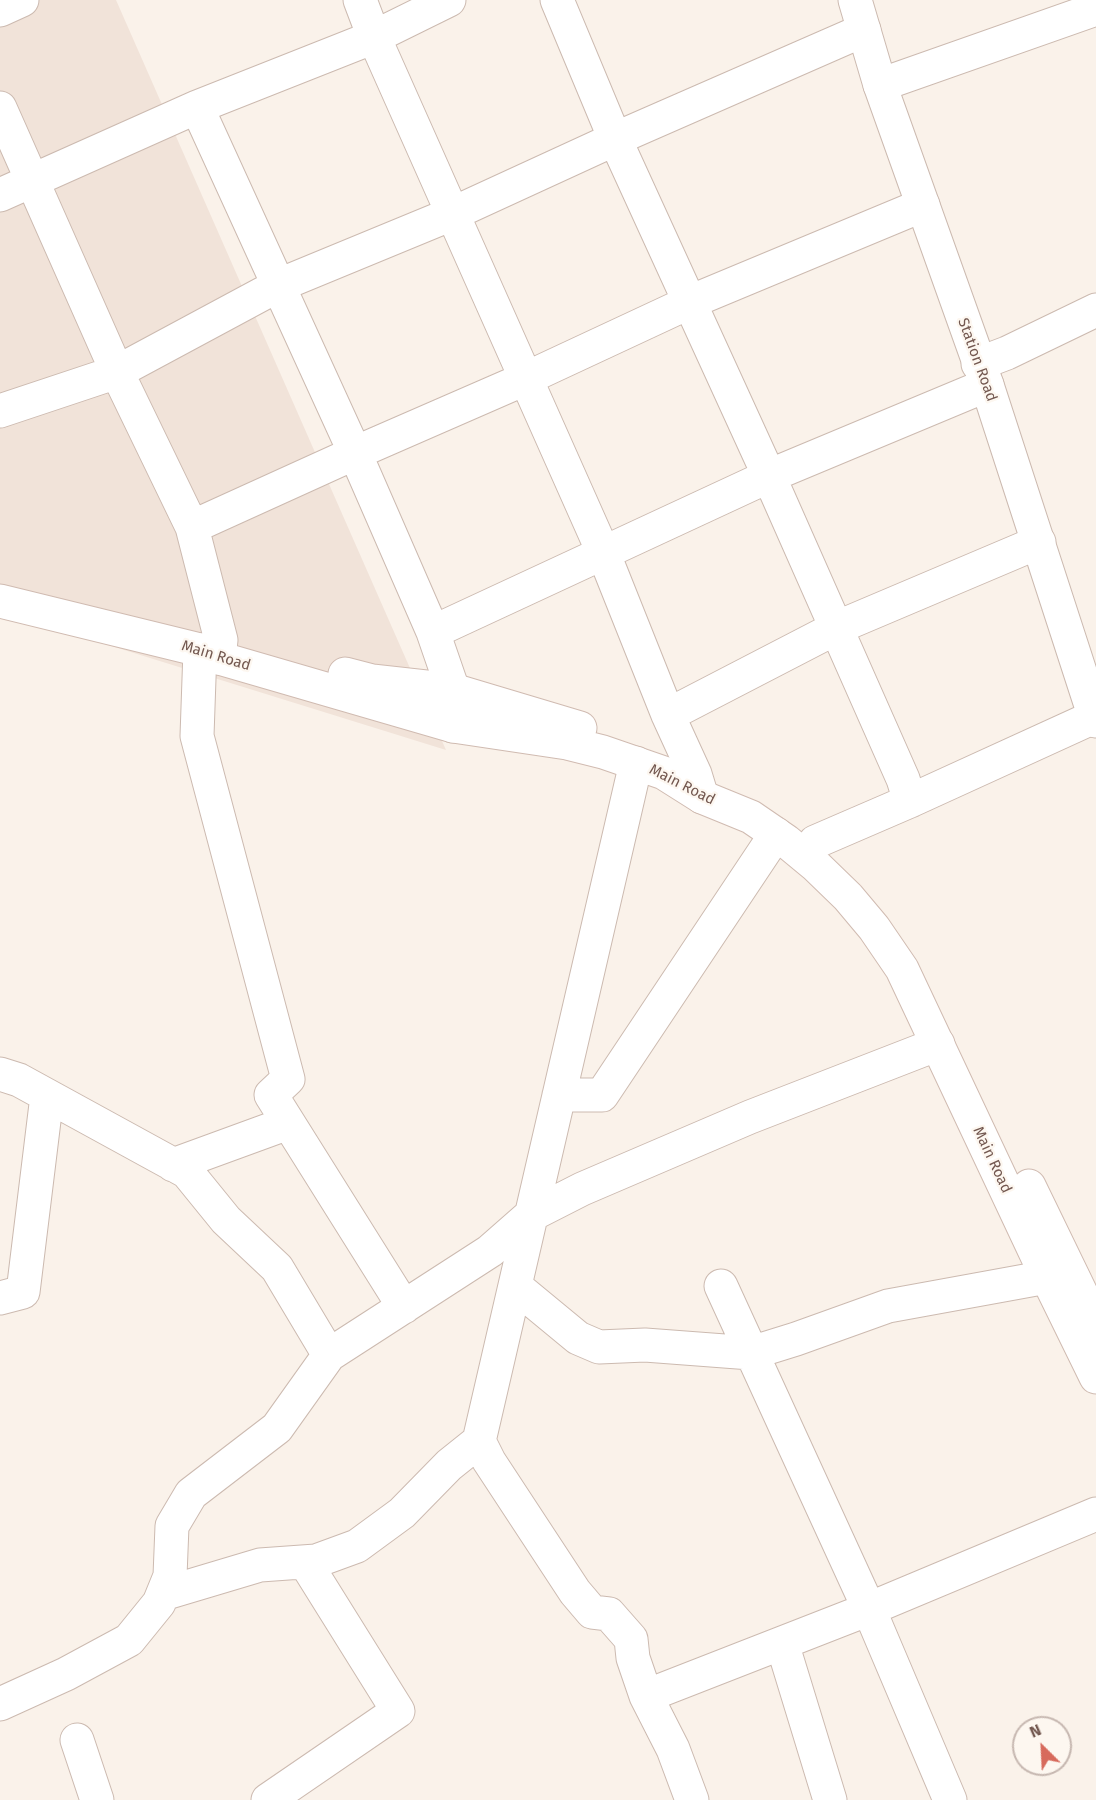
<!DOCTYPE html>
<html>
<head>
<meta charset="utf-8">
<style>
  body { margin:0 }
  #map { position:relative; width:1096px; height:1800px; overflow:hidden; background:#faf2ea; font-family:"Fira Sans",sans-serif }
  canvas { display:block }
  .north { position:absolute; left:1012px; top:1716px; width:60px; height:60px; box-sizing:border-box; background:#fdf7f0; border:2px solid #c6b7b0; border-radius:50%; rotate:336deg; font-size:16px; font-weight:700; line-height:24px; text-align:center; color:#735850 }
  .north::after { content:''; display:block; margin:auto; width:21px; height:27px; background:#d76a5c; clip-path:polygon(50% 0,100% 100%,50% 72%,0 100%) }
</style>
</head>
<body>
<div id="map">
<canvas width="1096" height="1800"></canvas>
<div class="north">N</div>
</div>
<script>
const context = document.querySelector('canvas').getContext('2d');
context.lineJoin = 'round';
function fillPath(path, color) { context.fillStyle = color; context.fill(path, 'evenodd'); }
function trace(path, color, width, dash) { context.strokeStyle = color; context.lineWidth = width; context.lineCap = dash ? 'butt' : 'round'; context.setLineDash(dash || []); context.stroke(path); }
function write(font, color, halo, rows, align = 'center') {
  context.font = font + ' "Fira Sans",sans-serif'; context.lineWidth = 4.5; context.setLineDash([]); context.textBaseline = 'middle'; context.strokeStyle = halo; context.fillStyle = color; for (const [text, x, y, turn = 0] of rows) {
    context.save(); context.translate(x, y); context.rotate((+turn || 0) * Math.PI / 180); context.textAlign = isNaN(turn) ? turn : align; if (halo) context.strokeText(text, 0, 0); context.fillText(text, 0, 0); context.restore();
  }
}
const residential = new Path2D(`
  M0,0H116L446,750L105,644L0,614Z`);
const minor = new Path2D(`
  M360,0L374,37L603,552L668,715L695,774L702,797
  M557,0L615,139L769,476L903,779L910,801
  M0,10L22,0
  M880,85L1096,9
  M197,107L355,453L433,632L453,690V726
  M0,108L117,372L192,527L221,640L219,658
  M0,195L197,107L374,37L449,0
  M978,364L1007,353L1096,310
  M0,411L117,372L277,286L454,213L615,139L864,30
  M192,527L355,453L527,378L690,302L923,205
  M433,632L769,476L987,385
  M200,650L197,736L288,1079L271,1095L404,1307
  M668,715L836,628L1039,542
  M815,842L910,801L1094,717
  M0,1074L19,1080L187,1172L226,1220L277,1268L329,1355
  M559,1095H602L776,834
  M173,1165L288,1123
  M515,1286L578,1338L599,1347L645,1345L751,1353L796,1339L888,1306L1047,1277
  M721,1286L869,1609L950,1800
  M0,1298L23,1292L47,1096
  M479,1441L489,1461L575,1592L592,1612L609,1614L631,1639L633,1658L646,1696L673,1749L692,1800
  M163,1594L260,1565L316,1561L357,1546L402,1513L449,1465L479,1441L636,763
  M782,1643L830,1800
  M646,1696L869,1609L1096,1514
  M0,1704L66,1674L129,1640L159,1603L170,1576L172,1526L191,1494L277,1428L329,1355L490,1251L531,1215L582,1189L750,1117L938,1044
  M77,1740L97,1800
  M268,1800L398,1711L305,1562`);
const tertiary = new Path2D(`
  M855,0L880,85L987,385L1096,721`);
const secondary = new Path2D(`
  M0,601L200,650L219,658L453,726L567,743L603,752L664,773L702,797L751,817L786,841L815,865L848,897L874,928L902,969L1047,1277L1096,1377
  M345,674L372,681L453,690L580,728
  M1029,1186L1096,1324`);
const streetNames = [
  ["Station Road",977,360,70],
  ["Main Road",216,656,17],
  ["Main Road",682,785,27],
  ["Main Road",992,1160,65]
];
fillPath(residential, '#f1e3d9');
trace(minor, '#ccbab0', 35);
trace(tertiary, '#ccbab0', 35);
trace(secondary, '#d0bbb1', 35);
trace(minor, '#fff', 33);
trace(tertiary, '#fff', 33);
trace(secondary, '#fff', 33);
write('15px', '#735850', '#fdf7f0', streetNames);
</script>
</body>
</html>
